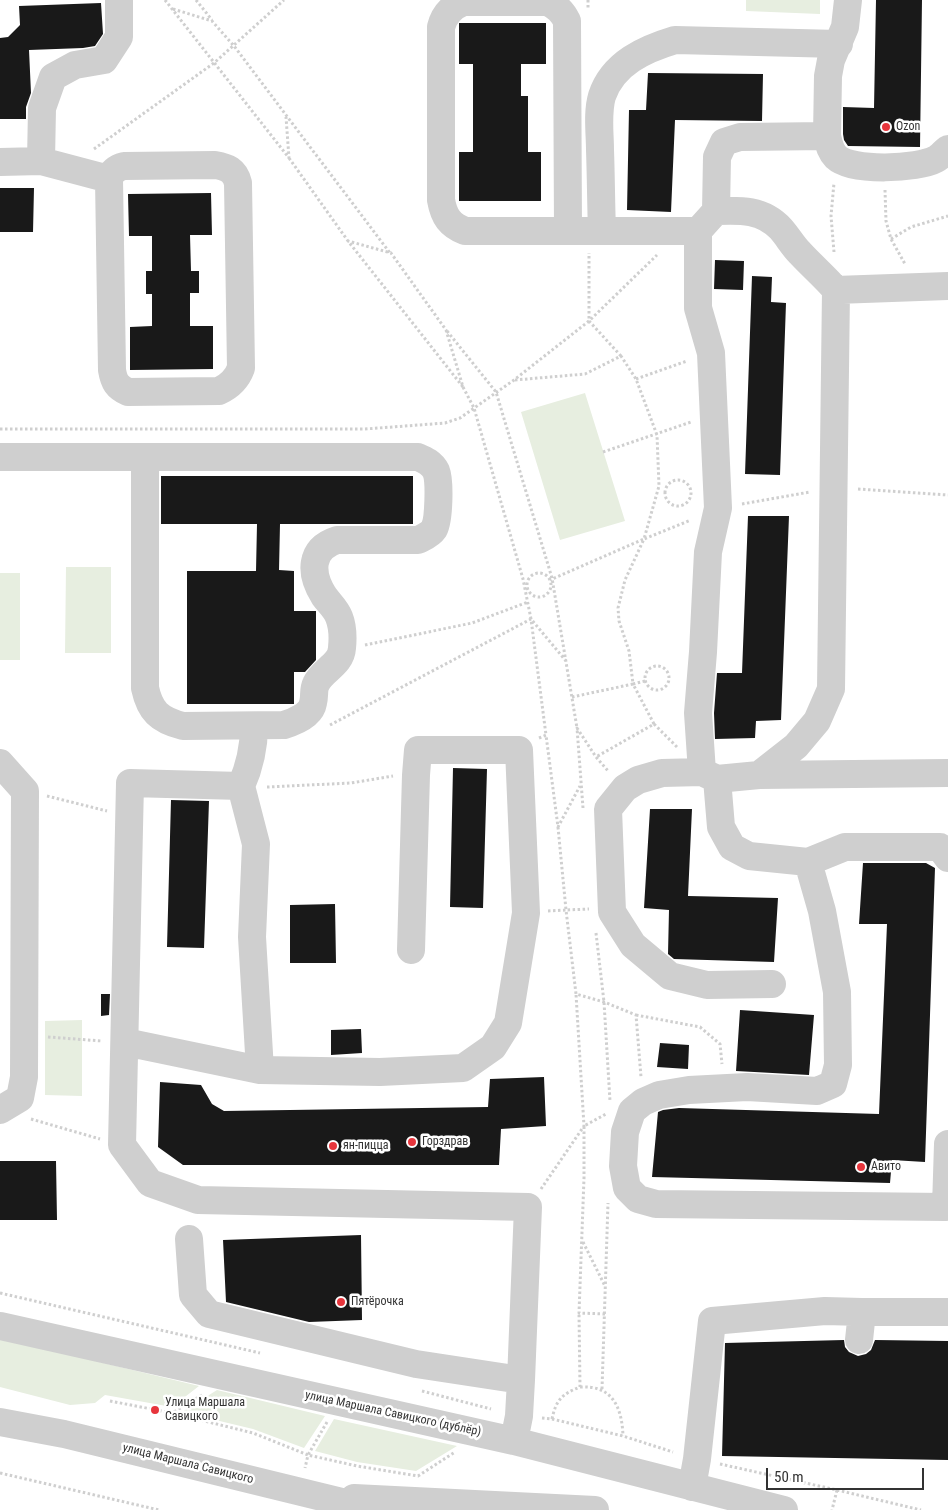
<!DOCTYPE html>
<html>
<head>
<meta charset="utf-8">
<style>
  body { margin:0 }
  #map { position:relative; width:948px; height:1510px; overflow:hidden; background:#fff; font-family:"Roboto Condensed",sans-serif }
  canvas { display:block }
  .scale { position:absolute; left:766px; top:1468px; width:158px; height:22px; box-sizing:border-box; border:2px solid #323232; border-top:0; padding-left:6px; font-size:15px; line-height:18px; white-space:nowrap; color:#323232; -webkit-text-stroke:4px #fff; paint-order:stroke }
</style>
</head>
<body>
<div id="map">
<canvas width="948" height="1510"></canvas>
<div class="scale">50 m</div>
</div>
<script>
const context = document.querySelector('canvas').getContext('2d');
context.lineJoin = 'round';
function fillPath(path, color) { context.fillStyle = color; context.fill(path, 'evenodd'); }
function trace(path, color, width, dash) { context.strokeStyle = color; context.lineWidth = width; context.lineCap = dash ? 'butt' : 'round'; context.setLineDash(dash || []); context.stroke(path); }
function write(font, color, halo, rows, align = 'center') {
  context.font = font + ' "Roboto Condensed",sans-serif'; context.lineWidth = 5; context.setLineDash([]); context.textBaseline = 'middle'; context.strokeStyle = halo; context.fillStyle = color; for (const [text, x, y, turn = 0] of rows) {
    context.save(); context.translate(x, y); context.rotate((+turn || 0) * Math.PI / 180); context.textAlign = isNaN(turn) ? turn : align; if (halo) context.strokeText(text, 0, 0); context.fillText(text, 0, 0); context.restore();
  }
}
const green = new Path2D(`
  M746,0H820V14L746,11Z
  M585,393L625,521L560,540L521,412Z
  M66,567H111V653H65Z
  M0,573H20V660H0Z
  M82,1020V1096L45,1095V1021Z
  M0,1338L199,1386L172,1407L105,1395L95,1403L70,1405L0,1387Z
  M217,1390L325,1416L304,1448L253,1429L182,1412Z
  M334,1419L457,1446L416,1471L357,1462L315,1451Z`);
const building = new Path2D(`
  M876,0H922L920,147L848,146L844,140L843,134V107L874,108Z
  M101,3L103,34L95,46L83,48L29,50L31,93L26,107V119H0V38L8,37L20,25L19,6Z
  M459,23H546V64H521V96H528V152H541V201H459V152H473V64H459Z
  M648,73L763,74L762,121L675,120L671,212L627,210L629,110H646Z
  M0,188H34L33,232H0Z
  M211,193L212,235H190L191,271H199V293H190V326H213V369L130,370V327L152,326V294H146V271H152V236H129L128,194Z
  M715,260L744,261L743,290L714,289Z
  M752,276L772,277L771,302L786,303L780,475L745,474Z
  M161,476H413V524H280L279,570L294,571V611H316V660L305,672H294V704H187V571H256L257,524H161Z
  M748,516H789L781,720L756,721L755,738L715,739L714,713L717,673H742Z
  M453,768L487,769L483,908L450,907Z
  M171,800L209,801L204,948L167,947Z
  M650,809H692L688,896L778,898L774,962L674,959L668,954L669,910L644,908Z
  M863,863H926L935,868L925,1162L892,1160L890,1183L652,1177L658,1112L663,1110L679,1108L879,1114L887,924H859Z
  M335,904L336,963H290V905Z
  M101,994H110L109,1015L101,1016Z
  M740,1010L814,1015L809,1075L736,1071Z
  M361,1029L362,1053L331,1055V1030Z
  M660,1043L689,1045L688,1069L657,1067Z
  M544,1077L546,1126L501,1129L499,1165H183L158,1147L160,1082L201,1085L212,1104L224,1111L488,1107L490,1079Z
  M0,1161H56L57,1220H0Z
  M361,1235L362,1320L309,1322L226,1302L223,1240Z
  M844,1340L845,1347L849,1352L858,1356L866,1354L871,1350L875,1340L948,1341V1460L722,1456L725,1343Z`);
const path = new Path2D(`
  M165,0L289,158L286,117
  M196,0L212,20
  M588,0V9
  M173,9L212,21L234,46L390,253
  M94,149L214,63L284,0
  M289,158L348,241L463,387L446,330L391,253L348,241
  M885,190L886,221L891,239L905,264
  M891,239L911,227L948,216
  M834,252L831,216L834,183
  M447,331L496,392L552,578L577,728
  M621,356L589,321L657,255
  M636,379L687,361
  M515,380L585,374L621,356L636,379L657,435L659,486L644,539L550,580
  M463,387L474,408L523,579L531,619L566,661
  M0,429H365L445,423L460,418L514,380L589,321V253
  M603,452L691,422
  M665 493a13 13 0 1 1 26 0a13 13 0 1 1-26 0Z
  M858,489L948,495
  M742,504L810,492
  M527 585a12 12 0 1 1 24 0a12 12 0 1 1-24 0Z
  M365,645L472,623L528,602
  M645 678a12 12 0 1 1 24 0a12 12 0 1 1-24 0Z
  M645,681L633,684L629,651L619,621L618,608L625,580L644,539L691,520
  M572,697L633,684L654,724L596,757
  M654,724L677,747
  M330,725L531,619L546,735
  M539,738L546,735L558,827L580,786
  M267,787L351,783L393,776
  M47,796L107,811
  M583,808L577,728L596,757L609,772
  M558,827L566,910L589,909
  M548,911L566,910L576,994L604,1002L636,1015L641,1077
  M596,933L604,1002L610,1101
  M636,1015L700,1027L720,1044L722,1064
  M48,1037L102,1041
  M31,1119L100,1139
  M541,1189L584,1126L576,994
  M583,1242L605,1286
  M0,1293L260,1353
  M605,1314L579,1313L584,1178V1126L606,1114
  M580,1387C613,1385 622,1408 623,1436
  M602,1389L608,1203
  M422,1391L491,1409
  M202,1395L172,1413L253,1433L308,1455L305,1468
  M110,1401L172,1413
  M542,1418L552,1419L623,1436L673,1452
  M552,1419C556,1400 562,1394 580,1387L579,1313
  M327,1422L308,1455L357,1466L418,1476L455,1452
  M720,1464L837,1490L832,1510
  M0,1473L159,1510
  M837,1490L921,1510`);
const minor = new Path2D(`
  M827,136L828,76L831,60L845,27L848,0
  M41,161L109,179
  M0,162L41,161L42,108L53,77L75,65L104,60L119,37V0
  M215,165C227,167 235,170 238,183L241,368C237,379 230,386 219,391L128,392C117,387 114,382 112,370L109,179C112,171 116,168 124,166Z
  M716,211C740,210 763,209 781,229C788,237 793,246 800,253C812,266 825,277 836,290L948,286
  M568,231L567,21C562,11 557,7 548,2H463C451,7 444,15 441,27V200C444,217 450,225 465,231H602
  M698,231H602C601,204 601,177 600,150C600,133 597,113 602,96C613,63 645,49 675,40L839,44
  M836,290L831,689L817,721L796,746L759,775L948,773
  M0,457H418C425,460 432,463 436,471C440,481 439,520 434,529C430,535 424,537 418,540H337C309,549 310,574 324,596C329,603 336,609 339,617C343,627 343,638 342,648C341,665 322,670 316,684C313,690 315,696 313,703C311,715 294,722 284,725L183,726C159,720 150,711 145,688V457
  M0,763L25,791L24,1077L20,1098L0,1110
  M702,772L698,713L703,652L708,552L718,508L711,353L698,308V231L716,211L717,157L724,142L740,137L827,136C829,144 830,151 836,157C852,172 918,169 936,159C940,157 944,152 948,149
  M759,775L717,779L721,827L732,847L749,856L808,862L845,847H940L948,858
  M717,779L702,772L662,773L638,780L625,788L608,809L612,912L633,945L670,976L707,985L772,984
  M241,786C250,766 254,748 254,726
  M808,862L822,911L837,992L838,1065L833,1084L817,1091L747,1087L689,1090L659,1095L643,1102L632,1111L625,1132L623,1166L627,1188L638,1199L656,1204L946,1207L948,1144
  M125,1042L260,1070L380,1072L463,1068L493,1047L508,1023L526,913L519,750H418L416,775L411,950
  M260,1070L252,937L256,844L241,786L130,783L122,1145L150,1183L198,1200L528,1207L521,1380L519,1416L514,1441
  M189,1239L193,1295L209,1314L416,1364L521,1380
  M0,1326L514,1441L784,1510
  M859,1340L862,1312H948
  M0,1422L64,1434L375,1510
  M692,1487L697,1459L712,1321L825,1311L862,1312
  M354,1498L595,1510`);
const markers = [
  [886,127,5,"#e7353c"],
  [412,1142,5,"#e7353c"],
  [333,1146,5,"#e7353c"],
  [861,1167,5,"#e7353c"],
  [341,1302,5,"#e7353c"],
  [155,1410,5,"#e7353c"]
];
const poiNames = [
  ["Ozon",896,127],
  ["Горздрав",422,1142],
  ["ян-пицца",343,1146],
  ["Авито",871,1167],
  ["Пятёрочка",351,1302],
  ["Улица Маршала",165,1403],
  ["Савицкого",165,1417]
];
const streetNames = [
  ["улица Маршала Савицкого (дублёр)",393,1414,12],
  ["улица Маршала Савицкого",188,1464,14]
];
fillPath(green, '#e7eee0');
fillPath(building, '#191919');
trace(path, '#cfcfcf', 3, [2.5, 2.5]);
trace(minor, '#cfcfcf', 28);
for (const [x, y, r, color] of markers) { const dot = new Path2D(); dot.arc(x, y, r, 0, 2 * Math.PI); context.fillStyle = color; context.fill(dot); trace(dot, '#fff', 2); }
write('12px', '#323232', '#fff', poiNames, 'left');
write('12px', '#323232', '#fff', streetNames);
</script>
</body>
</html>
